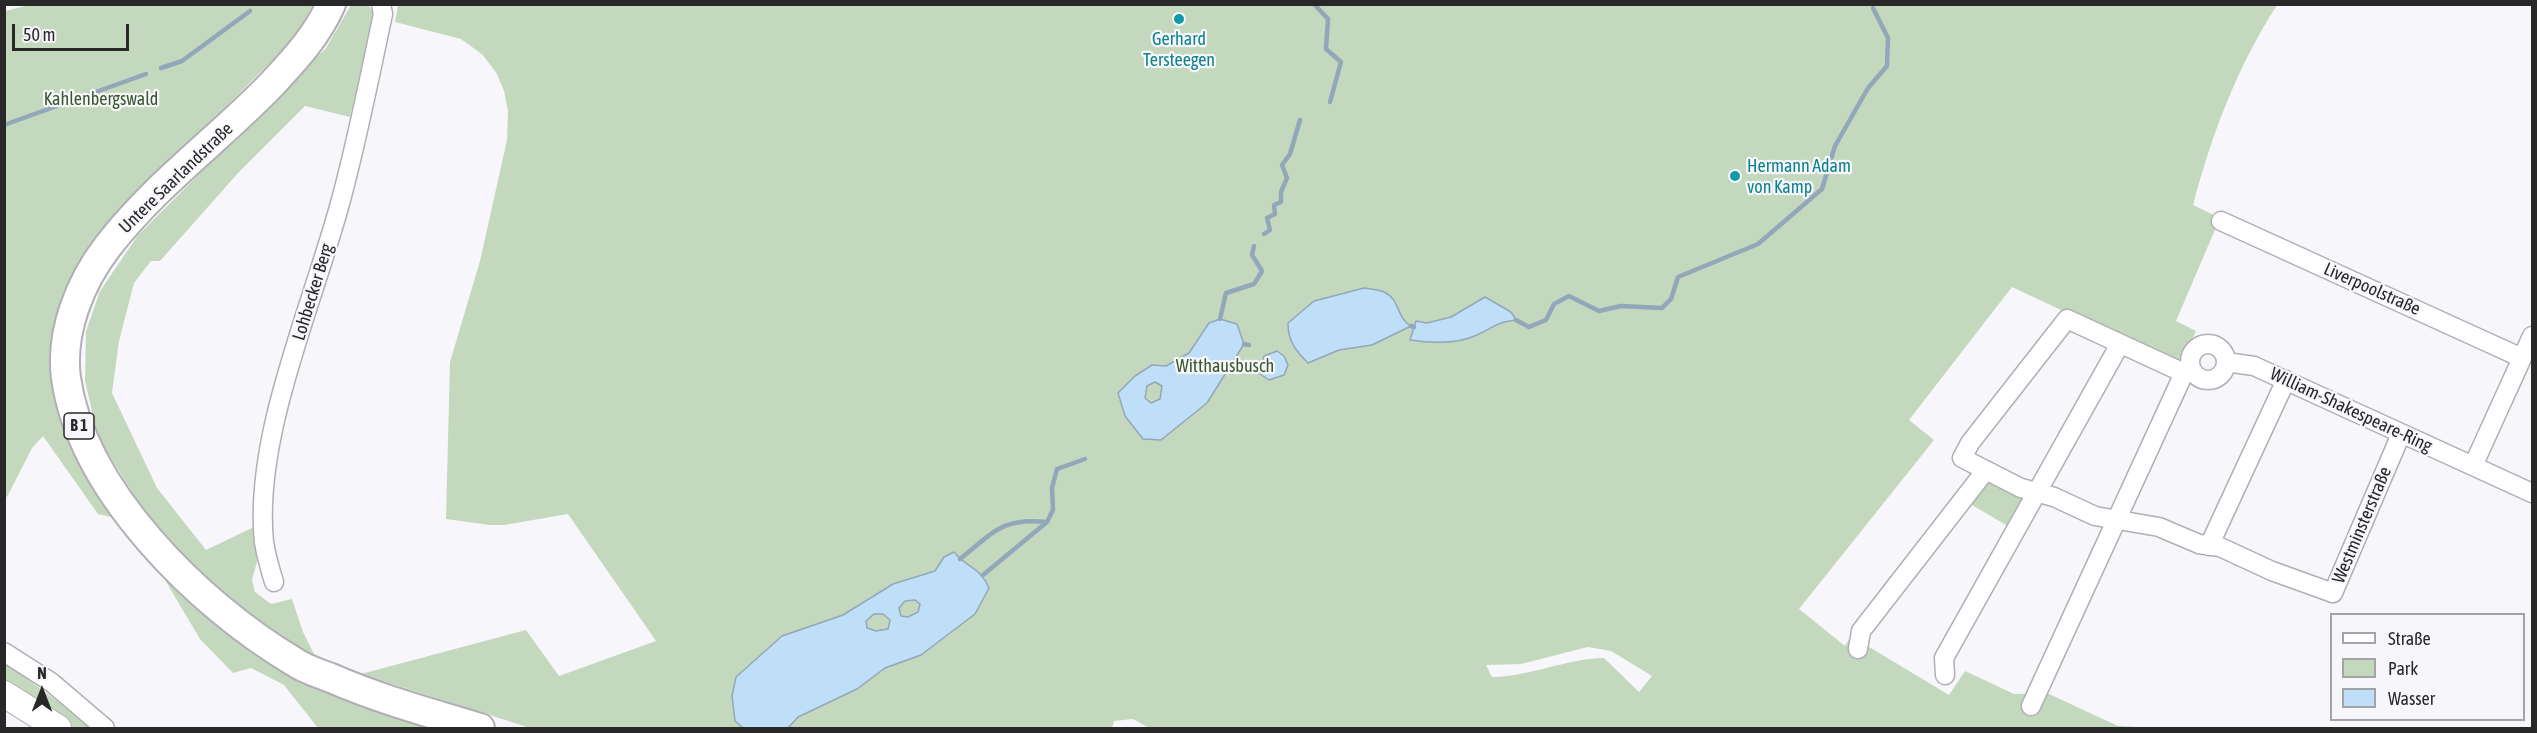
<!DOCTYPE html>
<html>
<head>
<meta charset="utf-8">
<style>
  body { margin:0 }
  #map { position:relative; width:2537px; height:733px; overflow:hidden; background:#f7f7fb; font-family:"Asap Condensed",sans-serif }
  canvas { display:block }
  .frame { position:absolute; inset:0; border:6px solid #282829; pointer-events:none }
  .legend { position:absolute; left:2330px; top:613px; width:195px; height:108px; box-sizing:border-box; background:#f7f7fb; border:2px solid #a4a4a7; margin:0; padding:8px 10px; list-style:none; font-size:18px; color:#282829 }
  .legend li { display:flex; align-items:center; gap:12px; height:30px }
  .legend b { width:30px; border:2px solid #a4a4a7 }
  .north { position:absolute; left:12px; top:661px; width:60px; height:60px; -webkit-text-stroke:4px #f7f7fb; paint-order:stroke; rotate:0deg; font-size:16px; font-weight:700; line-height:24px; text-align:center; color:#282829 }
  .north::after { content:''; display:block; margin:auto; width:21px; height:27px; background:#282829; clip-path:polygon(50% 0,100% 100%,50% 72%,0 100%) }
  .scale { position:absolute; left:12px; top:24px; width:117px; height:27px; box-sizing:border-box; border:3px solid #282829; border-top:0; padding-left:8px; font-size:18px; line-height:21px; white-space:nowrap; color:#282829; -webkit-text-stroke:4px #f7f7fb; paint-order:stroke }
</style>
</head>
<body>
<div id="map">
<canvas width="2537" height="733"></canvas>
<div class="frame"></div>
<ul class="legend">
<li><b style="height:8px;background:#fff"></b>Straße</li>
<li><b style="height:16px;background:#c4d8be"></b>Park</li>
<li><b style="height:16px;background:#bfdef7"></b>Wasser</li>
</ul>
<div class="north">N</div>
<div class="scale">50 m</div>
</div>
<script>
const context = document.querySelector('canvas').getContext('2d');
context.lineJoin = 'round';
function fillPath(path, color) { context.fillStyle = color; context.fill(path, 'evenodd'); }
function trace(path, color, width, dash) { context.strokeStyle = color; context.lineWidth = width; context.lineCap = dash ? 'butt' : 'round'; context.setLineDash(dash || []); context.stroke(path); }
function write(font, color, halo, rows, align = 'center') {
  context.font = font + ' "Asap Condensed",sans-serif'; context.lineWidth = 4.5; context.setLineDash([]); context.textBaseline = 'middle'; context.strokeStyle = halo; context.fillStyle = color; for (const [text, x, y, turn = 0] of rows) {
    context.save(); context.translate(x, y); context.rotate((+turn || 0) * Math.PI / 180); context.textAlign = isNaN(turn) ? turn : align; if (halo) context.strokeText(text, 0, 0); context.fillText(text, 0, 0); context.restore();
  }
}
const green = new Path2D(`
  M33,4L313,5L293,40L100,232L70,282L54,329L52,379L63,419L115,518L98,514L43,436L32,448L7,497L5,495V11Z
  M351,5H368L375,15L350,117L305,106L239,172L160,261H151L134,283L119,341L112,393L157,488L206,550L254,527L257,562L252,580L255,592L271,604L292,599L303,632L316,658L275,638L195,573L137,500L98,437L85,381L86,331L100,291L138,235L326,48Z
  M398,5H2277C2237,67 2212,134 2193,205L2220,218L2176,321L2196,331L2185,356L2176,364L2012,287L1909,420L1934,440L1799,609L1845,646L1851,636L1949,695L1965,671L2014,694L2047,693L2118,726L2158,728H1149L1133,719L1114,721L1112,728H530L361,674L526,630L559,676L656,641L568,514L504,525H490L446,519L450,362L480,261L507,140L508,111L504,91L497,74L483,55L461,39L395,22ZM1588,647L1611,651L1652,676L1639,692L1604,658C1564,659 1533,676 1492,677L1486,665L1521,664Z
  M1991,480L2028,500L2011,528L1967,502L1983,482Z
  M165,580L254,650L307,685L436,728H318L284,685L251,668L233,673L200,639Z
  M4,662L87,723L90,728H74L5,684Z`);
const water = new Path2D(`
  M1364,288C1370,289 1378,289 1384,292C1400,299 1397,319 1411,326L1372,345L1339,350L1308,363C1295,350 1288,341 1288,323L1314,301Z
  M1485,297L1511,312L1516,320C1494,323 1495,327 1477,335C1458,344 1430,343 1410,340L1416,321L1427,323L1451,317Z
  M1220,319L1237,324L1244,344L1207,403L1161,440L1143,439L1125,416L1118,393L1135,376L1152,365L1166,366L1189,353L1209,323ZM1155,382L1162,386L1160,399L1151,403L1145,398L1147,386Z
  M1277,351L1284,356L1288,365L1284,375L1269,380L1260,374L1264,356Z
  M954,552C967,568 980,567 989,588L975,614L921,655L885,668L857,689L798,717L788,728H743L735,721L732,696L736,677L782,636L843,615L893,584L935,571L944,557ZM915,600L920,604L918,612L908,617L901,616L899,608L905,601ZM874,614H883L890,620L888,629L876,631L867,628L866,621Z`);
const stream = new Path2D(`
  M1314,4L1328,19L1326,49L1341,62L1330,102
  M161,68L182,61L250,11
  M4,125L146,74
  M1264,234L1270,230L1267,218L1275,214L1274,205L1281,202V192L1287,178L1282,165L1290,154L1300,120
  M1220,319L1226,293L1254,284L1262,271L1252,255L1254,246
  M1516,320L1529,327L1546,320L1554,304L1569,296L1599,311L1621,306L1662,308L1671,299L1678,277L1758,244L1822,189L1835,146L1868,88L1887,66L1888,38L1873,8
  M1411,326L1414,327
  M1244,344L1249,345
  M960,559C993,533 1002,517 1047,522
  M983,575L1047,522L1053,510L1052,488L1057,469L1085,459`);
const street = new Path2D(`
  M2221,221L2522,358
  M2190 362a18 18 0 1 1 36 0a18 18 0 1 1-36 0Z
  M2226,362L2254,366L2473,466L2532,336
  M2184,373L2067,319L1970,443L1962,458L2021,488L2054,497L2095,516L2159,527L2199,544L2220,547L2272,571L2333,593L2401,434
  M2473,466L2532,493
  M2209,546L2286,380
  M274,582C270,569 266,555 264,542C253,435 315,300 342,196C358,136 370,75 383,14L381,4
  M1858,649L1861,631L1986,470
  M4,652L51,682L105,728
  M1945,675L1944,658L2120,344
  M2031,706L2184,373L2191,370`);
const secondary = new Path2D(`
  M4,694L58,728`);
const primary = new Path2D(`
  M331,4C317,36 295,59 272,84C219,139 155,185 108,246C80,282 60,332 66,378C82,491 199,605 293,661C304,669 318,673 331,678C379,699 430,713 480,728`);
const markers = [
  [1179,19,6,"#0f9aa8"],
  [1735,176,6,"#0f9aa8"]
];
const shields = [
  [79,426,30]
];
const shieldNames = [
  ["B 1",79,426]
];
const cultureNames = [
  ["Gerhard",1179,39],
  ["Tersteegen",1179,60],
  ["Hermann Adam",1747,166,"left"],
  ["von Kamp",1747,187,"left"]
];
const parkNames = [
  ["Kahlenbergswald",101,99],
  ["Witthausbusch",1225,366]
];
const streetNames = [
  ["Untere Saarlandstraße",176,178,-44],
  ["Liverpoolstraße",2372,289,24],
  ["Lohbecker Berg",313,292,-73],
  ["William-Shakespeare-Ring",2351,410,25],
  ["Westminsterstraße",2362,525,-67]
];
fillPath(green, '#c4d8be');
fillPath(water, '#bfdef7');
trace(water, '#92a7b9', 1.5);
trace(stream, '#92a7b9', 4.5);
trace(street, '#b0b0b4', 21);
trace(secondary, '#b0b0b4', 28);
trace(primary, '#b0b0b4', 32);
trace(street, '#fff', 18);
trace(secondary, '#fff', 26);
trace(primary, '#fff', 28);
for (const [x, y, r, color] of markers) { const dot = new Path2D(); dot.arc(x, y, r, 0, 2 * Math.PI); context.fillStyle = color; context.fill(dot); trace(dot, '#f7f7fb', 2); }
for (const [x, y, w] of shields) { const box = new Path2D(); box.roundRect(x - w / 2, y - 13, w, 26, 4.5); context.fillStyle = '#f7f7fb'; context.fill(box); trace(box, '#282829', 1.5); }
write('bold 16px', '#282829', null, shieldNames);
write('18px', '#0d838f', '#f7f7fb', cultureNames);
write('18px', '#37572c', '#f7f7fb', parkNames);
write('18px', '#282829', '#f7f7fb', streetNames);
</script>
</body>
</html>
